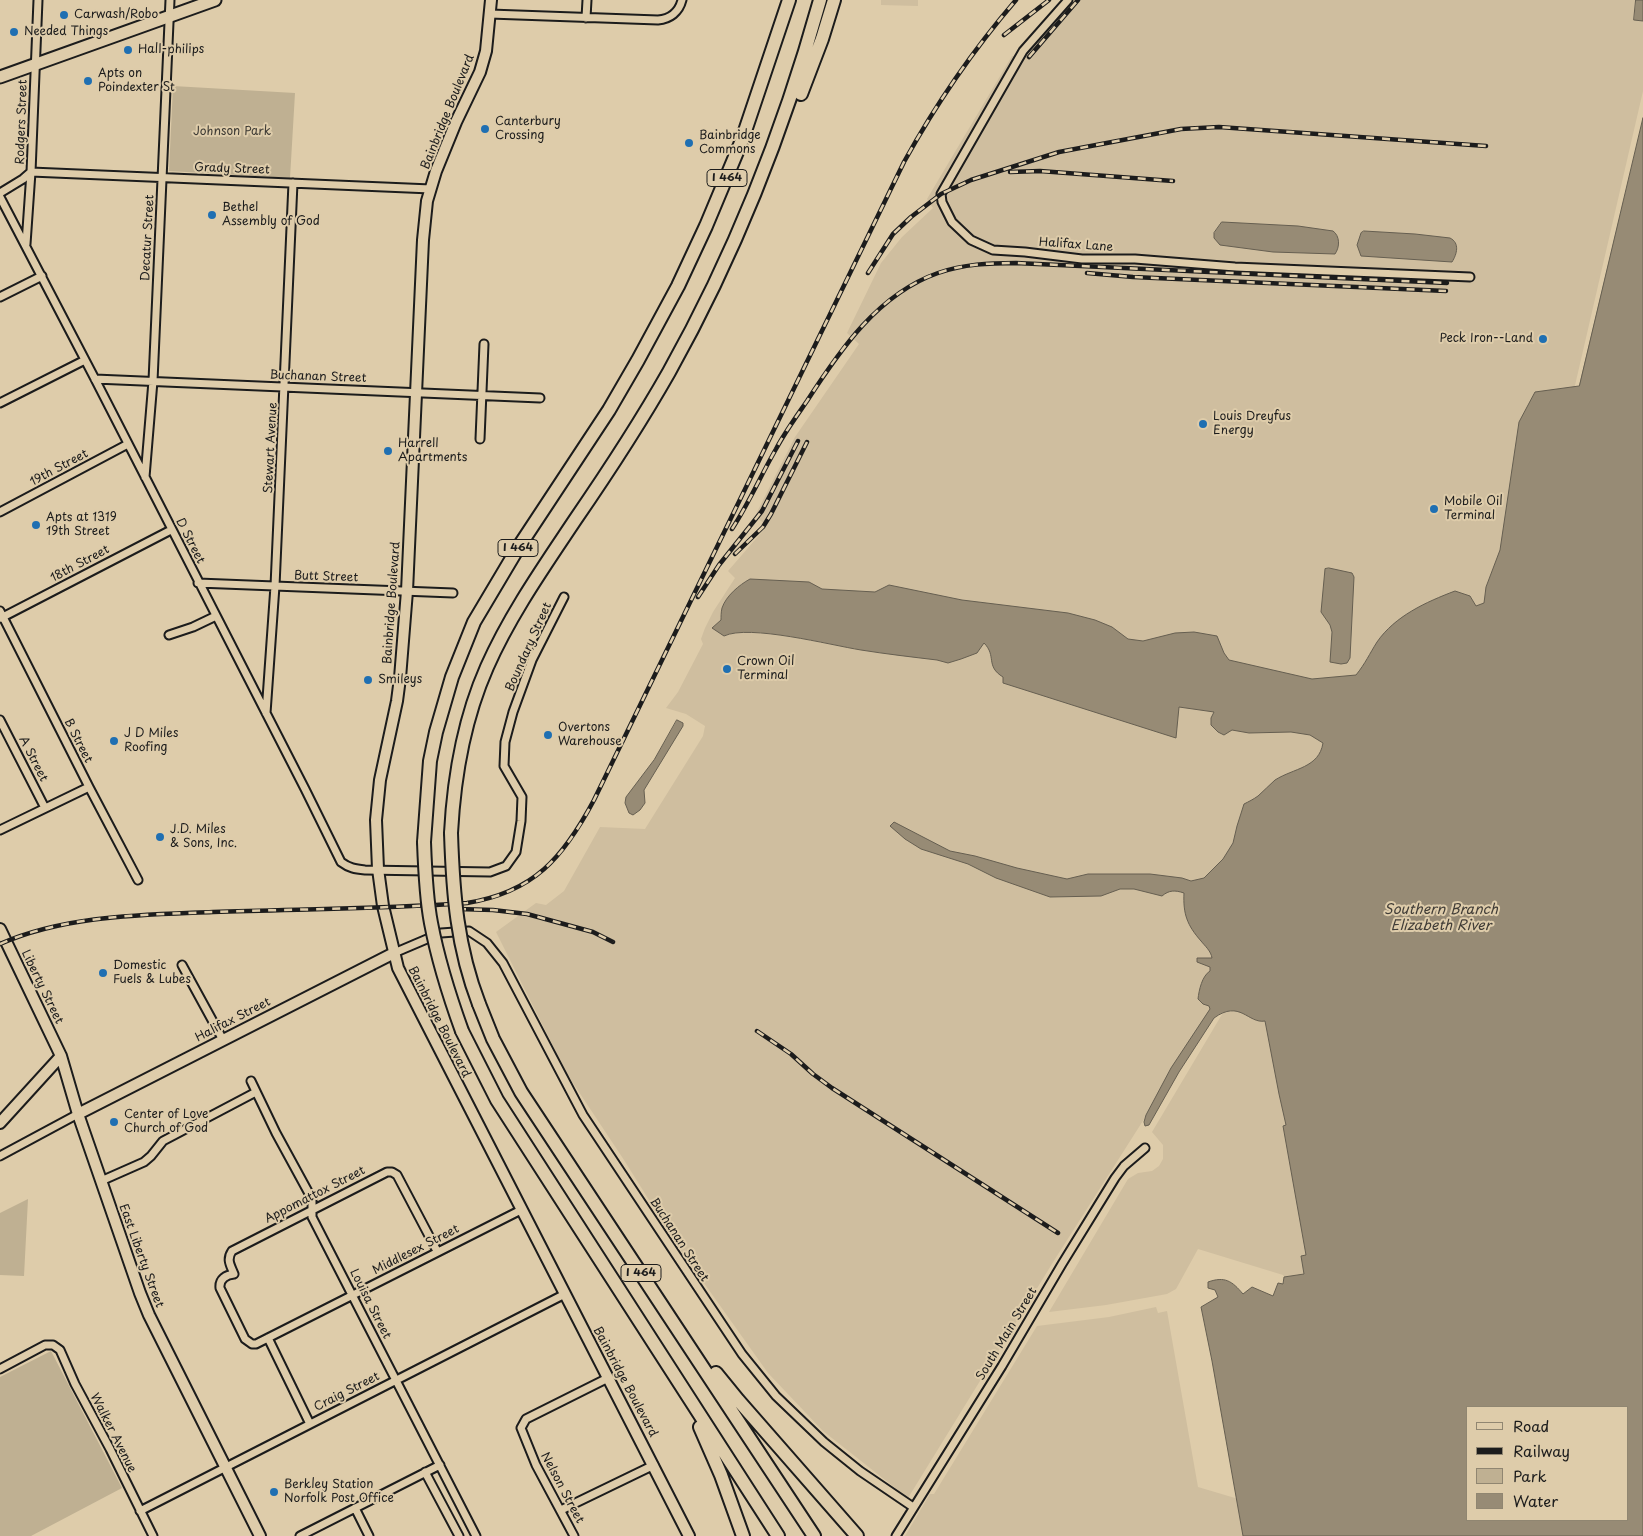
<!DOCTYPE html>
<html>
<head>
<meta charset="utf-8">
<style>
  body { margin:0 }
  #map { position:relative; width:1643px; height:1536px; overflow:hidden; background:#deccaa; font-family:"Playpen Sans",sans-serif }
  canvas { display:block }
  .legend { position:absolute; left:1466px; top:1406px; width:162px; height:115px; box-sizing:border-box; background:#deccaa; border:1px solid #908671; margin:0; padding:6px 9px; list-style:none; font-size:15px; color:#1c1c1c }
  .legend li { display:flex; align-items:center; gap:10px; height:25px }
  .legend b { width:25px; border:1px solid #908671 }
</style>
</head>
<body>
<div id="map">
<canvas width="1643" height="1536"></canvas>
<ul class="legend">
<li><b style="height:6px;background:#deccaa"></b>Road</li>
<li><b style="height:6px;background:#1c1c1c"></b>Railway</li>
<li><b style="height:14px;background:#bfb092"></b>Park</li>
<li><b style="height:14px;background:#978b75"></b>Water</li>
</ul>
</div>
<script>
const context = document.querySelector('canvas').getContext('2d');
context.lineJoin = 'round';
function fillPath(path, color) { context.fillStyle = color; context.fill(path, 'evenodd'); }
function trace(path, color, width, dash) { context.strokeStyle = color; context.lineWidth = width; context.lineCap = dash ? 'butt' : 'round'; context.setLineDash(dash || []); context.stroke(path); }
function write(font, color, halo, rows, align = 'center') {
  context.font = font + ' "Playpen Sans",sans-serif'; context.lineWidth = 4; context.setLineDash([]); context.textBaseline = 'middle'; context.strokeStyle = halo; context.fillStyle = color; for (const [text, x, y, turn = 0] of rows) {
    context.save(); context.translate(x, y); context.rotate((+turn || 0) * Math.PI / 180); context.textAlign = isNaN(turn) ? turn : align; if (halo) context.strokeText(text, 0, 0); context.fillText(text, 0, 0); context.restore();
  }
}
const built = new Path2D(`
  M881,0H918V6L881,5Z
  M1075,0H1643V91L1555,472L1345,1267L1284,1277L1283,1275L1198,1249L1176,1289L1167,1294L1106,1305L1049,1312L1128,1179L1138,1173L1152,1171L1159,1166L1163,1159V1145L1152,1132L1224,1011L1216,1006L1055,1259L908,1498L823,1431L768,1373L679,1248L624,1160L567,1074L496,932L536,903L546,905L564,891L600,827L645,829L703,736L705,726L686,714L666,708L678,692L703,644L701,639L705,628L713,612L735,578L728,571L767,526L755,516L795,437L859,344L847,333L881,263L902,237L933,208L927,199L1012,56L1024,57Z
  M1156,1307L1158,1313L1167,1311L1198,1487L1363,1536H905L930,1494H934L1037,1326L1109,1317Z`);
const green = new Path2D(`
  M173,86L295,93L290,178L169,171Z
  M28,1199L24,1276L0,1275V1213Z
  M51,1351L122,1488L31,1536H0V1377Z`);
const water = new Path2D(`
  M1636,0H1643V21L1634,20Z
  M1643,118V1536H1243L1212,1361L1201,1307L1218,1297L1215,1290L1208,1288V1282C1225,1276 1232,1281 1243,1294L1252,1287L1273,1296L1278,1283L1283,1284L1284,1277L1304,1274L1301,1256L1306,1255L1283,1126L1286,1125L1279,1094L1265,1021C1248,1024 1240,999 1214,1018L1179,1072L1149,1125L1145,1126L1144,1122L1146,1115L1171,1068L1210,1009L1209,1006L1203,1004L1198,999C1199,990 1202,976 1210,971V967L1197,962V958H1212C1211,951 1205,946 1201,941C1187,925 1183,914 1184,893C1175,890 1169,890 1162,896L1134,889H1120L1101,896L1050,897L996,878L968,864L921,849L905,839L890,826L894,822L950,851L975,856L1017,868L1067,879L1088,874H1150L1182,878L1191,881L1204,878L1223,859L1233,843L1237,826L1244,804C1248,802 1254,799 1258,796C1264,791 1269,785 1275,780C1294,768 1319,768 1323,743L1310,735L1291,732L1249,733L1232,730L1224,735L1218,732L1211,725V718L1214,712L1179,707L1176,738L1003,683V677C985,666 997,656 984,643L977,653L961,659L948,663L937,660C912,657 886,654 861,650C830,645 749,624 724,636L712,628L721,620C721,617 721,612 722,608C726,596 739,585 750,579L809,582L822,589L875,592L889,585L962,600L1068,613L1095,620L1112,627L1128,639L1143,641L1175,633L1194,632L1217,636L1224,653L1229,660L1312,679L1356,675C1365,664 1370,653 1377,642C1395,616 1426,602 1455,591L1470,596L1476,606L1484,603L1486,587L1500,550L1519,422L1535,392L1579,386ZM1467,1407H1627V1520H1467Z
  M1222,222L1298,226L1333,231C1340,236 1340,247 1335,254L1273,252L1220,245L1214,238V233Z
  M1364,231L1415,234L1450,238C1460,243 1457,254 1452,262L1361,256L1357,245L1361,233Z
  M1329,568L1352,573L1354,577L1350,658L1347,663L1341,664L1330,662L1332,632L1330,625L1321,612L1325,569Z
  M677,720L683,723V726L644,790L645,803L640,810L633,815L629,813L625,803L626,797L654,760Z`);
const street = new Path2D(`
  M1068,0L1023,51L941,194L942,202L952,222L971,240L993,250L1025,252L1082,259H1135L1235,267L1470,277
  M490,14L658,20C670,19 679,12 682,0
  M586,18L587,0
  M31,172L431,189
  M0,193L23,179L31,172
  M0,197L95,379L305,789L341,862C349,868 355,869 365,870L490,872L506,866L516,852L521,821L522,797L504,766L505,742L513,712L532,660L564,597
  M26,244L31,172L38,0
  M0,297L42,276
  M95,379L540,398
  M0,403L85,360
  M480,439L484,344
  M145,477L153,381L170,0
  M0,512L128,444
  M198,583L453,593
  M0,611L89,787L138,880
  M1,618L171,530
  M169,635L193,627L216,616
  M266,713L275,586L293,183
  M0,720L45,808
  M0,830L89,787
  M394,953L441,933L469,931L487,943L503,963L583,1115L742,1354L776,1396L824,1442L860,1471L913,1507
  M182,965L223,1040
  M251,1081L276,1133L312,1199V1217L476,1536
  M0,1156L78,1114
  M101,1181L144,1162L151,1156L163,1141L256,1092
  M437,1251L397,1175L392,1172H387L232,1251C226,1260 231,1266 234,1274C226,1275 219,1279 220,1288L245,1339L252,1344H256L521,1210
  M268,1338L310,1424
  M0,1369L45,1345H53L60,1350L75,1384L110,1449L153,1536
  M425,1472L459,1536
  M355,1508L369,1536
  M561,1510L654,1465
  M140,1511L565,1294
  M300,1536L440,1465
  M574,1536L536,1465L521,1428L526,1419L608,1378
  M896,1536L1002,1366L1062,1264L1115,1178L1124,1166L1145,1148`);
const secondary = new Path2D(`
  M491,0L486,51L480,72L456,122L436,171L427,201L423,240L407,591L400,678L397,701L380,780L376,820L378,869L383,906L398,968L689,1536
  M0,929L61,1056L78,1114L140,1293L149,1315L260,1536
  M78,1114L394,953
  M0,1123L61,1056`);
const primary = new Path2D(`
  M0,77L215,0`);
const highway = new Path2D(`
  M801,94L822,39L834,0
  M451,833C454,777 464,719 487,667C510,615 543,568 575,520C608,472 640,423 669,372C735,254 784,130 820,0
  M424,842L430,761L436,732L452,677L474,622L518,548L609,410L638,360L678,286L706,226L742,140L789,0
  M479,1004L493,1039L521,1092L814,1536
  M462,1031L497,1100L778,1536
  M716,1373L738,1400L857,1536
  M700,1427L721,1475L743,1536`);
const rail = new Path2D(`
  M1004,35L1049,0
  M1029,57L1078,0
  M1010,172L1040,171L1173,181
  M868,273L893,234L911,217L941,194L971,180L1059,152L1181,129L1219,127L1486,146
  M1087,273L1133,277L1446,291
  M732,529C749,503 761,475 776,449C785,432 796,417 807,401C840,350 878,294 938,273C964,264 989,263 1016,263L1447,283
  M735,554L763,527L771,514L807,442
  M698,597L719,565L762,511L798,441
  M458,909L493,910L527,914L593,932L613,942
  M0,944C66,915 142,915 213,912C297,909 382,909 467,903C534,892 563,858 594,800L904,162C936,104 973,50 1016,0
  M757,1031L791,1054L813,1074L832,1088L1058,1233`);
const highwayBridge = new Path2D(`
  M451,833C453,894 457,947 479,1004
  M424,842C425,869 426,897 431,923C438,960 449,995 462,1031`);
const markers = [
  [64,15,5,"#1f6fb2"],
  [14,32,5,"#1f6fb2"],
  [128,50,5,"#1f6fb2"],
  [88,81,5,"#1f6fb2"],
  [485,129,5,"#1f6fb2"],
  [689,143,5,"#1f6fb2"],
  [212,215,5,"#1f6fb2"],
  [1543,339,5,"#1f6fb2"],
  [1203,424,5,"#1f6fb2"],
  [388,451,5,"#1f6fb2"],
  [1434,509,5,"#1f6fb2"],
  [36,525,5,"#1f6fb2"],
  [727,669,5,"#1f6fb2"],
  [368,680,5,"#1f6fb2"],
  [548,735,5,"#1f6fb2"],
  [114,741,5,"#1f6fb2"],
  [160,837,5,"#1f6fb2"],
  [103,973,5,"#1f6fb2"],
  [114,1122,5,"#1f6fb2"],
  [274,1492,5,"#1f6fb2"]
];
const shields = [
  [727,178,40],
  [518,548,40],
  [641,1273,40]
];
const shieldNames = [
  ["I 464",727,178],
  ["I 464",518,548],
  ["I 464",641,1273]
];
const poiNames = [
  ["Carwash/Robo",74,15],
  ["Needed Things",24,32],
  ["Hall-philips",138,50],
  ["Apts on",98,74],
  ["Poindexter St",98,88],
  ["Canterbury",495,122],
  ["Crossing",495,136],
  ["Bainbridge",699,136],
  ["Commons",699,150],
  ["Bethel",222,208],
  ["Assembly of God",222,222],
  ["Peck Iron--Land",1533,339,"right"],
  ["Louis Dreyfus",1213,417],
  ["Energy",1213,431],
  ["Harrell",398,444],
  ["Apartments",398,458],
  ["Mobile Oil",1444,502],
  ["Terminal",1444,516],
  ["Apts at 1319",46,518],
  ["19th Street",46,532],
  ["Crown Oil",737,662],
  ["Terminal",737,676],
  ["Smileys",378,680],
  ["Overtons",558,728],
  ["Warehouse",558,742],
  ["J D Miles",124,734],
  ["Roofing",124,748],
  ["J.D. Miles",170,830],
  ["& Sons, Inc.",170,844],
  ["Domestic",113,966],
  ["Fuels & Lubes",113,980],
  ["Center of Love",124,1115],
  ["Church of God",124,1129],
  ["Berkley Station",284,1485],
  ["Norfolk Post Office",284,1499]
];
const streetNames = [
  ["Bainbridge Boulevard",448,112,-68],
  ["Rodgers Street",22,122,-88],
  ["Grady Street",232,169,2],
  ["Decatur Street",148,238,-87],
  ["Halifax Lane",1076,245,4],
  ["Buchanan Street",318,377,2],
  ["Stewart Avenue",271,448,-87],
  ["19th Street",59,468,-28],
  ["D Street",190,541,63],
  ["18th Street",80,564,-28],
  ["Butt Street",326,577,2],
  ["Bainbridge Boulevard",392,603,-86],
  ["Boundary Street",529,647,-66],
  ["B Street",78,741,63],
  ["A Street",33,759,63],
  ["Liberty Street",42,987,64],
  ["Halifax Street",233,1020,-27],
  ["Bainbridge Boulevard",439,1022,63],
  ["Appomattox Street",315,1195,-27],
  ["Buchanan Street",679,1240,57],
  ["Middlesex Street",416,1250,-27],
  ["East Liberty Street",141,1256,70],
  ["Louisa Street",370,1304,63],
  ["South Main Street",1007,1334,-59],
  ["Bainbridge Boulevard",625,1382,62],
  ["Craig Street",347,1392,-27],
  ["Walker Avenue",113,1433,63],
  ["Nelson Street",562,1488,62]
];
const parkNames = [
  ["Johnson Park",232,132]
];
const waterNames = [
  ["Southern Branch",1441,910],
  ["Elizabeth River",1441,926]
];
fillPath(built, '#cfbe9f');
fillPath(green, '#bfb092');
fillPath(water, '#978b75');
trace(water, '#665f51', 1);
trace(street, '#1c1c1c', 11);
trace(secondary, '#1c1c1c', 14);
trace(primary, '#1c1c1c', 15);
trace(highway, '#1c1c1c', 16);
trace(street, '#deccaa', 7);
trace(secondary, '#deccaa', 10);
trace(primary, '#deccaa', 11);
trace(highway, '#deccaa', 12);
trace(rail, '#1c1c1c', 4.5);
trace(rail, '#deccaa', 2.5, [8]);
trace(highwayBridge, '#1c1c1c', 16, []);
trace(highwayBridge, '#deccaa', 12);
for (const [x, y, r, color] of markers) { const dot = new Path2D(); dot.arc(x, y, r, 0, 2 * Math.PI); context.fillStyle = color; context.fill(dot); trace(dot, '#deccaa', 2); }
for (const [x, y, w] of shields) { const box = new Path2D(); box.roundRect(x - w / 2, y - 8.5, w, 17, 4); context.fillStyle = '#deccaa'; context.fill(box); trace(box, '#1c1c1c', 1); }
write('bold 11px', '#1c1c1c', null, shieldNames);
write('12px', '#1c1c1c', '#deccaa', poiNames, 'left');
write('12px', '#1c1c1c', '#deccaa', streetNames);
write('12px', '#3d3a34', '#deccaa', parkNames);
write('italic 14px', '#413d37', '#deccaa', waterNames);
</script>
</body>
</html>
